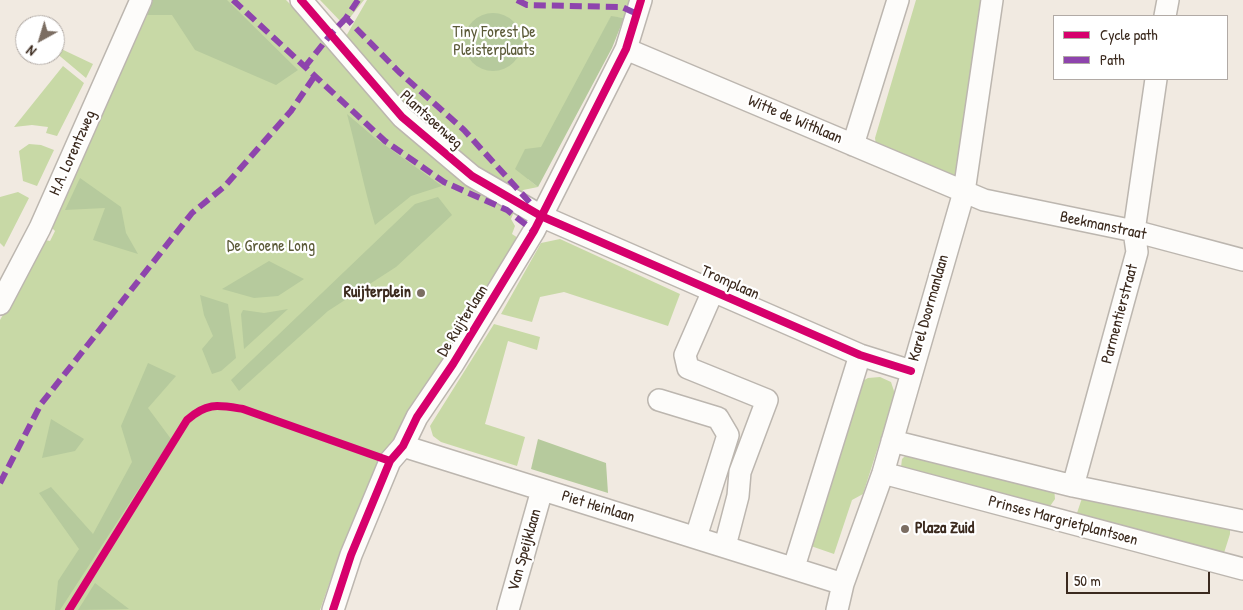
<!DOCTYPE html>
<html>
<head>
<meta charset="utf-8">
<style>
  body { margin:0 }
  #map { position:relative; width:1243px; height:610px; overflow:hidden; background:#f1eae1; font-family:"Patrick Hand",sans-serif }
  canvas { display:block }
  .legend { position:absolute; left:1053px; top:15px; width:175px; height:65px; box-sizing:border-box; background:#fff; border:1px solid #b1aaa5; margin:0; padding:6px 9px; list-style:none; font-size:15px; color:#3b2a1e }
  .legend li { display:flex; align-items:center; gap:10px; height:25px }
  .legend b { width:25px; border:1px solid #b1aaa5 }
  .north { position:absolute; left:15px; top:15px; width:50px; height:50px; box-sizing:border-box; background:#fff; border:1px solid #b1aaa5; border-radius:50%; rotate:219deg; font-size:14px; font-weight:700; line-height:20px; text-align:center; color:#3b2a1e }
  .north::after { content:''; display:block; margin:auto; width:18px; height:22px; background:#7b6d62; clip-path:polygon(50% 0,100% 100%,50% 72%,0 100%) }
  .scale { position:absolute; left:1066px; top:572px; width:144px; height:22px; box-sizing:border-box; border:2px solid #3b2a1e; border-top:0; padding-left:6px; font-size:15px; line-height:18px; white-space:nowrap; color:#3b2a1e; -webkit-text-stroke:4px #fff; paint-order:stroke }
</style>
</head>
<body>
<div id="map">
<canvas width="1243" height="610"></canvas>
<ul class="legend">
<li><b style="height:6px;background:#d6006c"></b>Cycle path</li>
<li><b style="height:6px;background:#8e44ad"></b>Path</li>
</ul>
<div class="north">N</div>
<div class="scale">50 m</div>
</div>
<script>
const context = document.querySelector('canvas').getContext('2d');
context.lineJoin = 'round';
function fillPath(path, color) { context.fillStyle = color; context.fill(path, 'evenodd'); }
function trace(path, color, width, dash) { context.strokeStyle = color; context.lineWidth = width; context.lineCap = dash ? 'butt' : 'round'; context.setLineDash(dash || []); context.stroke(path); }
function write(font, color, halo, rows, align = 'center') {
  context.font = font + ' "Patrick Hand",sans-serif'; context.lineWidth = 4.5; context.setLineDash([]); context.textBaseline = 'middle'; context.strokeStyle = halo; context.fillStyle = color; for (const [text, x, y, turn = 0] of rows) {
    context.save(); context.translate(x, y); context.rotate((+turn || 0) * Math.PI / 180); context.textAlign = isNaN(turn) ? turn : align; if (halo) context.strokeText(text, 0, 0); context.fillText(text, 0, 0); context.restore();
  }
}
const green = new Path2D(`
  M163,0H286L321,35L319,38L328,48L345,38L367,0H629L624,18L611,17L528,179L538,187L523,190L511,219L515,226L512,234L518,238L395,437L377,462L378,463L342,547L320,610H0V320L45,240L50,241L55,231L51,227L147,15H158Z
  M320,0H364L344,25Z
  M916,0H983L956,176H951L876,146L875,138Z
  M55,46L93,64L86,78L55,52Z
  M63,66L84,83L57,136L46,133L48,127L32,125L14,127Z
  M29,144L41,145L54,150L37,186L23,181L19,151Z
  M18,192L29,198L4,247L0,243V197Z
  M560,239L680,294L668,326L564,292L540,297L532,322L501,314L541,243Z
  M494,324L540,337L537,350L508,341L485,424L525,437L517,466L441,442L433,436L430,426Z
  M880,377L891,382L895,394L863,494L852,500L834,554L808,545L859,383L868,378Z
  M907,454L1054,487L1055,499L1048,509L901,467L902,459Z
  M1082,498L1230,522V534L1224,553L1076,516Z`);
const forest = new Path2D(`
  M153,0H227L298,70L276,85L195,50L172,15H147Z
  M464 42a29 29 0 1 1 58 0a29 29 0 1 1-58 0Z
  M611,16L624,18L612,48L538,187L515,169L525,149L541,147Z
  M347,114L375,138L442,186L411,196L375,225C364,188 357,151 347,114Z
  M80,178L121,207L126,233L138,254L93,240L105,208L65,210Z
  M438,197L452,215L396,267L328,311L239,391L231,380L415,204Z
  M269,261L304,279L278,296L254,298L222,289Z
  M200,295L228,304L236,358L221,371L212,374L202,349L213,336L204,315Z
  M288,309L244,349L241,314L243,310L264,313Z
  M148,363L176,376L148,408L171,439L60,610H55L58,581L79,549L39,493L51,487L93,534L132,462L121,426Z
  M51,419L84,439L75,451L42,458Z
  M538,439L606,463L608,493L531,469Z
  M95,583L129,609L78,610Z`);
const minor = new Path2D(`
  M301,0L402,117L472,176L541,216L860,355L911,371
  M1165,16L1168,0
  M626,49L984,200L1134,231L1243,260
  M853,145L898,0
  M713,291L685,355L688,368L767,400L740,472L738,496L725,546
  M0,304L40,228L141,0
  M659,400L718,418L728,435L696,537
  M892,441L1073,486L1243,521
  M403,446L843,584
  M883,473L1243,569
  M1073,486L1137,252L1134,231L1156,79
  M794,567L860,355
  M333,610L351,555L390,461L403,446L417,417L453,364L534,231L626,49L641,0
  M508,610L542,490
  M837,610L843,584L883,473L964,192L992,0`);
const quiet = new Path2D(`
  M233,0L385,141L444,182L507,210L534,231
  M358,0L346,18L399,72L464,130L533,206
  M517,0L527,5L622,7L637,14
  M304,68L331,34L346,18
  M0,483L41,404L192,213L225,186L291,111L314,77`);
const cycleway = new Path2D(`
  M301,0L402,117L472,176L541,216L860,355L911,371
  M69,610L187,420C207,402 218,405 243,409L390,461
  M333,610L351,555L390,461L403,446L417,417L453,364L534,231L626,49L641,0`);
const markers = [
  [421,293,5,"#7b6d62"],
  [905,529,5,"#7b6d62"]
];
const parkNames = [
  ["Tiny Forest De",494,33],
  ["Pleisterplaats",494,51],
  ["De Groene Long",271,247]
];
const streetNames = [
  ["Plantsoenweg",431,120,42],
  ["Witte de Withlaan",795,120,23],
  ["H.A. Lorentzweg",73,153,-66],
  ["Beekmanstraat",1103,226,12],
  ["Tromplaan",730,283,24],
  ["Karel Doormanlaan",929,308,-74],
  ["Parmentierstraat",1120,314,-75],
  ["De Ruijterlaan",463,321,-58],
  ["Piet Heinlaan",598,507,17],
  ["Prinses Margrietplantsoen",1063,521,15],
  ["Van Speijklaan",525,550,-74]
];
const poiNames = [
  ["Ruijterplein",411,293],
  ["Plaza Zuid",915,529,"left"]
];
fillPath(green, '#c8d9a6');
fillPath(forest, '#b6ca9d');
trace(minor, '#bcb6af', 24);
trace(minor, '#fdfcfa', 21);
trace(quiet, '#8e44ad', 6, [12, 6]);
trace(cycleway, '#d6006c', 8);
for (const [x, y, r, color] of markers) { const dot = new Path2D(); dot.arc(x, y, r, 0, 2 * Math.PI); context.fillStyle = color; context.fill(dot); trace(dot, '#fff', 2); }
write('16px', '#5b5a38', '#fff', parkNames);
write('16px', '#3b2a1e', '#fff', streetNames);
write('bold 16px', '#3b2a1e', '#fff', poiNames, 'right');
</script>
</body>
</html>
